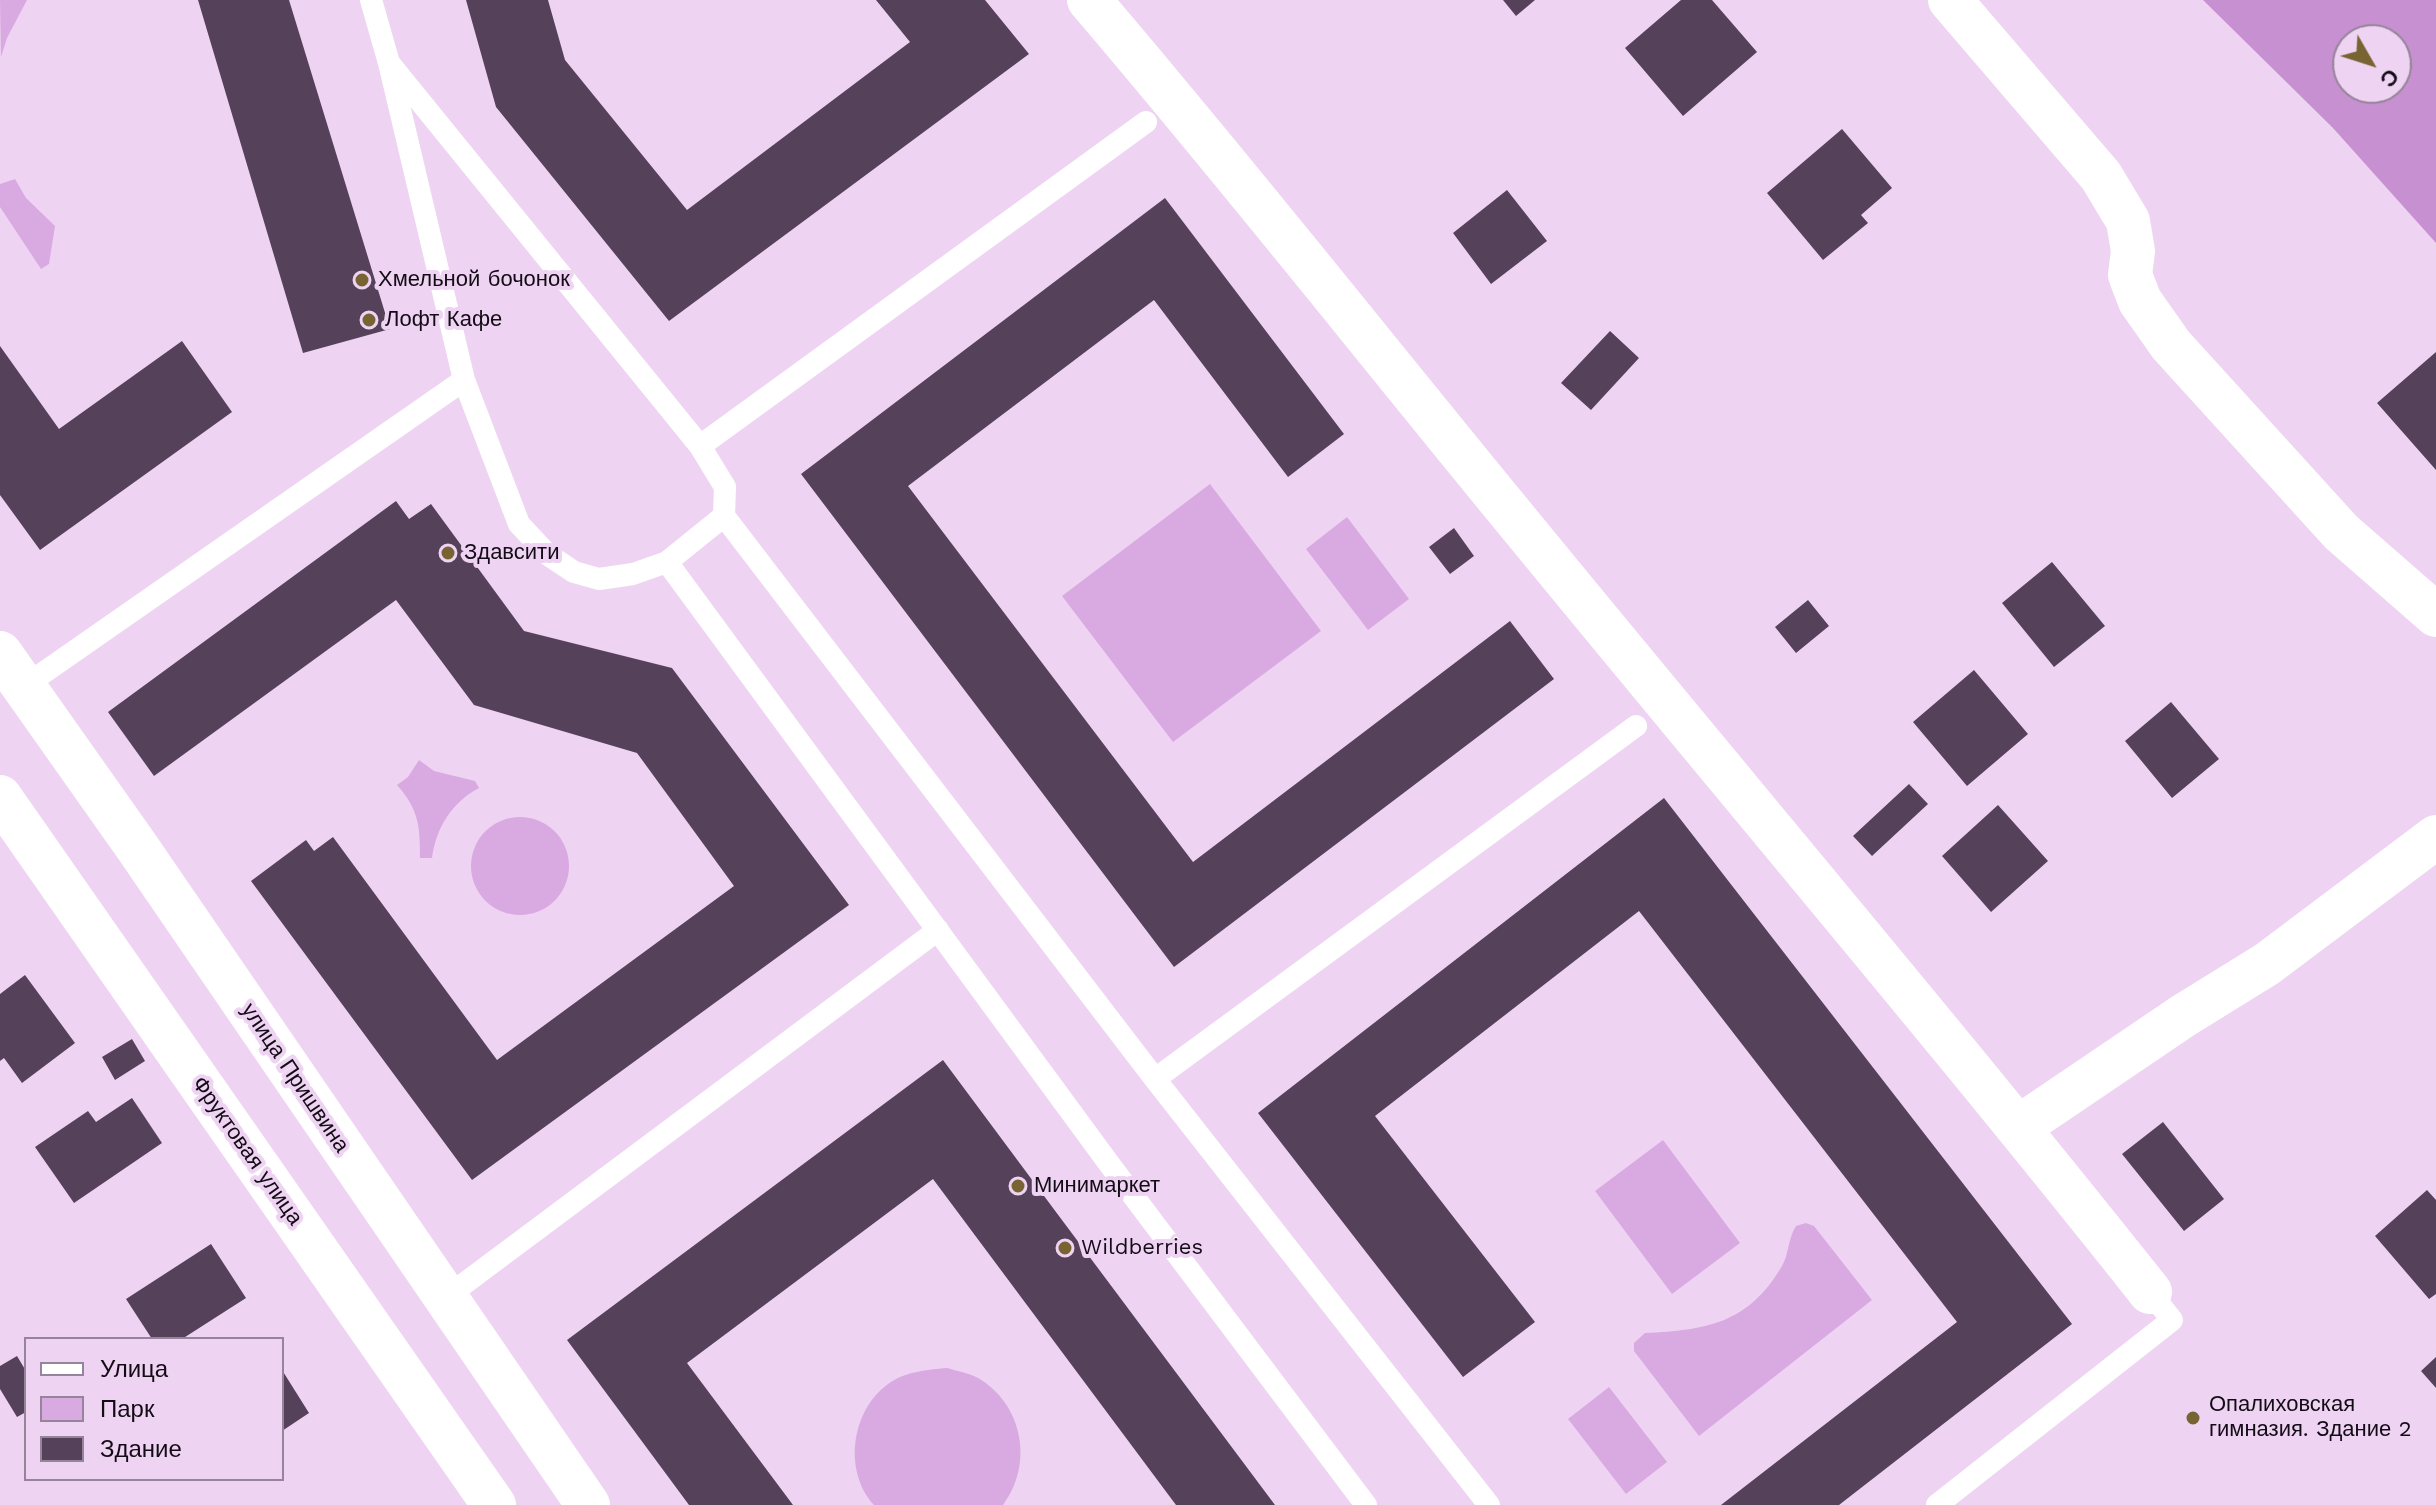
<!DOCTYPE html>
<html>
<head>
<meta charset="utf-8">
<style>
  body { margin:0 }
  #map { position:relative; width:2436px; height:1505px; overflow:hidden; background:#eed4f2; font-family:"Work Sans",sans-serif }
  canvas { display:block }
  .legend { position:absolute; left:24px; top:1337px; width:260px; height:144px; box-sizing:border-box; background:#eed4f2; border:2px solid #96849a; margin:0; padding:10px 14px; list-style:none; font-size:24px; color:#130b15 }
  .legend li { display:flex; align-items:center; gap:16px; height:40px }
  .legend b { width:40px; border:2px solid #96849a }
  .north { position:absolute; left:2332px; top:24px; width:80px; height:80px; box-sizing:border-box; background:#eed4f2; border:2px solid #96849a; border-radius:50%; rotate:129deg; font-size:22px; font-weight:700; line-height:32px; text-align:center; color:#130b15 }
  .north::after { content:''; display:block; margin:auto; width:28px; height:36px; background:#776432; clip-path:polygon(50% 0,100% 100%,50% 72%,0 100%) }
</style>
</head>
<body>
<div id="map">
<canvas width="2436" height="1505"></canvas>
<ul class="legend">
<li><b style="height:10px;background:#fff"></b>Улица</li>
<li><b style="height:22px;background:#d9aae1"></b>Парк</li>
<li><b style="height:22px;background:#56415a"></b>Здание</li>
</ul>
<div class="north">С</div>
</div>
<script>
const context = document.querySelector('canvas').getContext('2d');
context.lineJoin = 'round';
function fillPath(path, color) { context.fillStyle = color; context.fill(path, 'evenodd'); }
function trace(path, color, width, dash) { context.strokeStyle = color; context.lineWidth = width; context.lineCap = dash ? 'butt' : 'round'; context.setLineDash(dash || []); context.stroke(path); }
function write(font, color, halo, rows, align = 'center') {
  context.font = font + ' "Work Sans",sans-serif'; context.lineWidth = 8; context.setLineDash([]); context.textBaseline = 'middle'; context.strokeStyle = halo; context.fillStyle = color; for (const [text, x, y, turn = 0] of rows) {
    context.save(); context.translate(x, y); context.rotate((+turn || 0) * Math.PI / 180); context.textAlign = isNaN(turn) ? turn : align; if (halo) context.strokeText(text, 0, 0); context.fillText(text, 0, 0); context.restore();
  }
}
const green = new Path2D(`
  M0,0H27L7,38L1,57Z
  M15,179L26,198L55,226L49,264L41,269L0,207V184Z
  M1210,484L1321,631L1173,742L1062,596Z
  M1347,517L1409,599L1368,630L1306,549Z
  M419,760L434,771L475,781L479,788C452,802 436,828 432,858H420C420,826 419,810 397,785L408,777Z
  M471 866a49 49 0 1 1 98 0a49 49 0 1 1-98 0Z
  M1663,1140L1740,1243L1672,1294L1595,1191Z
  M1806,1223L1814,1226L1872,1300L1699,1436L1634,1351V1343L1645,1333C1706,1330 1748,1324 1782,1266C1789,1254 1788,1238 1796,1226Z
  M947,1368C957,1371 969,1373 978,1378C1023,1404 1034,1464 1003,1505H874C843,1471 851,1411 888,1384C906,1371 927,1370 947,1368Z
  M1609,1387L1667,1462L1626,1494L1568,1419Z`);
const forest = new Path2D(`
  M2203,0H2436V243L2333,128ZM2348,40H2396V88H2348Z`);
const building = new Path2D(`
  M198,0H289L390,329L303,353Z
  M466,0H548L565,60L687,210L910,42L876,0H985L1029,54L669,321L496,107Z
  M1503,0H1535L1516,16Z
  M1681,0H1712L1757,52L1683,116L1625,48Z
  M1842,129L1892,188L1861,215L1868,223L1823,260L1767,193Z
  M1507,190L1547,241L1491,284L1453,233Z
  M1165,198L1344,434L1288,477L1154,300L908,486L1193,862L1510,621L1554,679L1174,967L801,474Z
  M1610,331L1639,358L1591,410L1561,383Z
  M182,341L232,412L40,550L0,495V346L59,429Z
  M2436,352V470L2377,403Z
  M396,501L409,519L431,504L524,631L672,668L849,905L472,1180L251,881L306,840L314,851L333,837L497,1060L734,886L637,753L474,705L396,600L154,776L108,712Z
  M1454,528L1474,556L1450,574L1429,547Z
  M2052,562L2105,626L2054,667L2002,603Z
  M1808,600L1829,626L1796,653L1775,627Z
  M1974,670L2028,734L1967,786L1913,722Z
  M2171,702L2219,759L2172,798L2125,741Z
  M1909,784L1928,804L1872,856L1853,836Z
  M1664,798L2072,1324L1839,1505H1721L1957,1322L1639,911L1375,1116L1535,1322L1463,1377L1258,1113Z
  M1998,805L2048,861L1991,912L1942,856Z
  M25,975L75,1043L22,1083L4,1058L0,1061V994Z
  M132,1039L145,1061L115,1080L102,1057Z
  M943,1060L1053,1208L1275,1505H1176L933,1179L687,1363L793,1505H689L567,1340Z
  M132,1098L162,1143L74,1203L35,1147L88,1111L96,1122Z
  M2163,1122L2224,1199L2184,1231L2122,1154Z
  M2427,1190L2436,1200V1294L2429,1299L2375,1236Z
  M211,1244L246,1298L182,1339H152L126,1299Z
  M17,1356L26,1371V1412L17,1417L0,1389V1366Z
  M2436,1357V1388L2421,1371Z
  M282,1370L309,1413L282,1431Z`);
const lane = new Path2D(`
  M371,0L389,63L464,380L519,524L547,554L574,572L599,579L633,574L667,562L724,516
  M389,63L700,446L725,487L724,516L1155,1079L1489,1505
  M700,446L1146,122
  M667,562L1110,1165L1366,1505
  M23,687L464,380
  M1155,1079L1636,726
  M445,1298L938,930
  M1937,1505L2172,1320L2150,1292`);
const street = new Path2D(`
  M1089,0C1238,174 1380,355 1526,532C1734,786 1946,1035 2150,1292
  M1950,0L2101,176L2128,221L2133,251L2130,275L2140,301L2171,345L2341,532L2436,615
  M0,653L137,847L588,1505
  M0,797L494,1505
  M2019,1127L2183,1016L2267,964L2436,837`);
const markers = [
  [362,280,8,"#776432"],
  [369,320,8,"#776432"],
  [448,553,8,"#776432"],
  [1018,1186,8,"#776432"],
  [1065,1248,8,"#776432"],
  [2193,1418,8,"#776432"]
];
const poiNames = [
  ["Хмельной бочонок",378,280],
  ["Лофт Кафе",385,320],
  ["Здавсити",464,553],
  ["Минимаркет",1034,1186],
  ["Wildberries",1081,1248],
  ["Опалиховская",2209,1405],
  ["гимназия. Здание 2",2209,1430]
];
const streetNames = [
  ["улица Пришвина",295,1078,56],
  ["Фруктовая улица",247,1151,55]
];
fillPath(green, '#d9aae1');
fillPath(forest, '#c790d1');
fillPath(building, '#56415a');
trace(lane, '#fff', 22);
trace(street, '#fff', 44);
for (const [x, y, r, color] of markers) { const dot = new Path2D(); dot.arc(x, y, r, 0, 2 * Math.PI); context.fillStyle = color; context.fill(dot); trace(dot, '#eed4f2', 3); }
write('22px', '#130b15', '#eed4f2', poiNames, 'left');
write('22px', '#130b15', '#eed4f2', streetNames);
</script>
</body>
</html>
